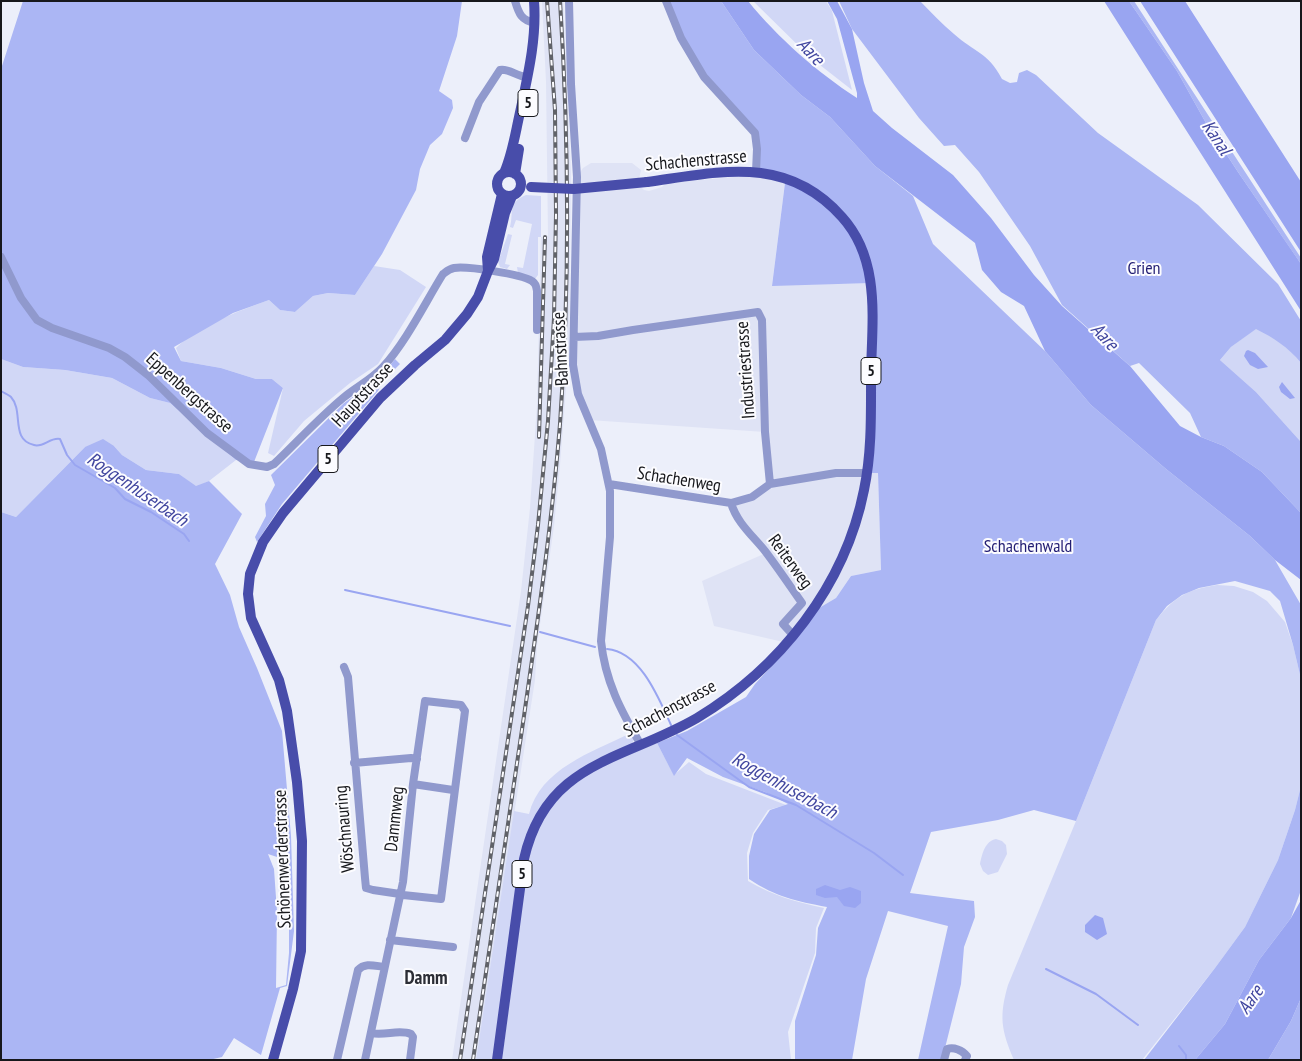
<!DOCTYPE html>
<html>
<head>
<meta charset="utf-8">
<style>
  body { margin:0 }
  #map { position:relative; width:1302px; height:1061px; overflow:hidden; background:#eceffa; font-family:"PT Sans Narrow",sans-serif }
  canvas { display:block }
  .frame { position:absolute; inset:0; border:2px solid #17181c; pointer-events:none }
</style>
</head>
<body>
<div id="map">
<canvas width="1302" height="1061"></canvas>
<div class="frame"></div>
</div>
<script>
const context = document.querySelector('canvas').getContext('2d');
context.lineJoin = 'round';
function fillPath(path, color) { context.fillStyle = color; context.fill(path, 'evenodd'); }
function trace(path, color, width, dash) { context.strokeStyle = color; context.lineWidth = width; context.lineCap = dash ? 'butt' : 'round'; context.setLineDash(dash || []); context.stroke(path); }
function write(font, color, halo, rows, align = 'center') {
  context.font = font + ' "PT Sans Narrow",sans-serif'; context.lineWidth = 4; context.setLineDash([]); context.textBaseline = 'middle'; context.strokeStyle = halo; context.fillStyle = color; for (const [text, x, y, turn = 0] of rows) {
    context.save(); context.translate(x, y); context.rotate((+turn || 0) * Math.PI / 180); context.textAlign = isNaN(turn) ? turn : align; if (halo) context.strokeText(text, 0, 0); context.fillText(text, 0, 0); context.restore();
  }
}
const built = new Path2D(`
  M542,1H563L571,172L569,350L560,465L554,526L537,646L535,680L476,1060H452L521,591L530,508L537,405L541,237L548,236L546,82Z
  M591,163H632L641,170L639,179L641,187L644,190L649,191L662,187L666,183L745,176L764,177L785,183L772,285L871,283L867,473L878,472L881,570L851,576L836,598L819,608L792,644L714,626L702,581L766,553L731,503L741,501L767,485L765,432L589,420L574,373L577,177L583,168Z`);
const green = new Path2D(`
  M753,1H826L832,11L852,90L811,58Z
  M526,195L541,196V237H538V275L535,279L518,273L517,267L523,268L532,224L516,220L513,228L510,227C514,212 507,203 526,195Z
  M508,234L512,235L505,264L510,265L507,269L500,267L498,262Z
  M374,266L400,270L426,287L378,364L350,383L304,421L274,456L268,453L283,388L272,379H256L221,368L181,361L176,348C199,325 239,311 269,300L280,310L295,312L313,296L328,293L355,295Z
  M1256,328L1273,337L1289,349L1301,363V442L1256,392L1220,360L1231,347Z
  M1,359L23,367L65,370L112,378L150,398L170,403L236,460L209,481L196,487L179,474L146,470L122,455L114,446L85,447L16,517L1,512Z
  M1217,585L1234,586L1253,592L1267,601L1285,622L1293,645L1301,679V786L1295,810L1278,860L1245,927L1215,968L1142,1060H1014C1001,1030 999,1016 1008,985L1076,821L1156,620C1176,596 1186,590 1217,585Z
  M629,734L632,735L634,739L632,744C565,773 536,790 519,865L494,1060H476L514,811L529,814C540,769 592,752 629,734Z
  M657,743L674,775L689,762L706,774L786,805L768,810L753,833L747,853L748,881C774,896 796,902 824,908L816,928L815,953L788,1032L791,1060H502L527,866L533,838L547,810L565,791L598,767Z
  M996,839L1002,841L1006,845L1007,854L998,872L988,875L983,871L980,864C982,854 985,841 996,839Z`);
const forest = new Path2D(`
  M23,1H462L457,36L439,91L452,100L453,108L442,134L430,145L420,169L416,190L382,254L355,295L328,293L313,296L295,312L280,310L269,300L233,313L174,347L181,361L221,368L256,379H272L283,388L254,462L236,460L170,403L150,398L112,378L65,370L23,367L1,359V69Z
  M666,1H721L754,50L801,95L830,117L875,166L913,196L933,244L1045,351L1091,405L1166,469L1250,536L1275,560L1301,605V679L1293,645L1280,601L1270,591L1235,581L1199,588L1182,595L1167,606L1156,620L1076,821L1034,810L998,820L931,832L910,893L974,901L975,917L964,947L961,984L942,1060H918L948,926L888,911L866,979L852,1060H795V1021L816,955L818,928L827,907C796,901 776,897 749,879V856L754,834L770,810L788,804L765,792L723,777L687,758L674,776L657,743L687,731L746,697L755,684L792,644L819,608L836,598L851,576L881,570L878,473H867L871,283L772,286L785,183L756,172V138L704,77Z
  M839,1H920C931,12 942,24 954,34C975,53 987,51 1002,79L1010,83L1017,82L1019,73L1027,70L1036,75L1098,133L1198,205L1278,284L1301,321V363C1288,347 1274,338 1256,329L1231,347L1220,360L1256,392L1301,442V513L1262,472L1224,446L1201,437L1190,413L1139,363L1130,366L1062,305L1030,246L979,172L955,145L944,146L919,118L852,29Z
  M1129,1H1134L1301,258V264L1238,172L1206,123L1177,71Z
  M395,359L400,364L383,381L378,391L282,504L257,542L255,537L266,516L265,504L275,485L271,475L344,403L381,377Z
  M103,439L114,446L122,455L146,470L179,474L196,486L209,481L242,514L215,564L230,595L239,627L257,668L282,731L291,836L294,931L287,986L280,988L261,1055L234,1038L222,1057L209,1060H1V512L16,517L85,447ZM268,854L289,861V953L286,985L276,988L277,912L274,869Z
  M1301,786V890L1291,918L1259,960L1225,1024L1195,1060H1144L1215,968L1245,927L1278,860L1295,810Z
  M1301,998V1060H1268L1291,1021Z`);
const water = new Path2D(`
  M721,1H748C778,38 817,72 857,98V93L837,19L827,1H837L852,29L864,83L873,111L892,128L953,175L991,218L1034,275L1062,306L1130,366L1180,426L1201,437L1224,446L1262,472L1301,513V580L1275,560L1250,536L1166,469L1091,405L1045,351L1024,306L1001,292L982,270L975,243L875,166L830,117L801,95L754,50Z
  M1104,1H1129L1177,71L1206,123L1238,172L1297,258L1301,264V311Z
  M1140,1H1185L1301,182V252Z
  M1248,350L1255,353L1268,367L1258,369L1250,365L1244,356L1246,351Z
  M1282,382L1295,398L1290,399L1281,392L1279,387Z
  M825,885L840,890L850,887L861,891V903L855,908L844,906L837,897L825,898L816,895V889Z
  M1301,900V998L1291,1021L1268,1060H1195L1225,1024L1259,960L1291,918Z
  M1095,915L1103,918L1107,934L1097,940L1085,932V925Z`);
const stream = new Path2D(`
  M1,391C4,393 9,395 11,397C24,411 10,440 34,445C43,448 50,437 60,439L67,455L75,465L115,488L125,499L151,512L184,534L189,541
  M345,590L510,626
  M540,632L595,647
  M607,649C641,652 659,699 671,725
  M677,735L749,787L796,805L874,853L903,875
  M1046,969L1096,994L1138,1025
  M1179,1046L1186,1055V1060`);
const minor = new Path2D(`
  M515,1C519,14 521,20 535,23
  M569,1L571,84L577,177L573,365L578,394L601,449L610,491V537L601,641C605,681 621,711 641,745
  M666,1L681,38L704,77L755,133L757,149L756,172
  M465,138L479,102L500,70C509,68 517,77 527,77
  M1,257L21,298L37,320L52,328L109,348L125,357L148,375L207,433L249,464L267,467L274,464C297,442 319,418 343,398C356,387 371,380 383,367C406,342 425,303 443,274C447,271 449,269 454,268C467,266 521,274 532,281C536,284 536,286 537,291V330
  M574,337L598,336L633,330L758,312L762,320L765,432L770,484L836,473H867
  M609,484L731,503L752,497L770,484
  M731,503C737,523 753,536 765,551C778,568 790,586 802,603L783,624L793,635
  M344,667L348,677L365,878L366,888L373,890L400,894L403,895L441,899L465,711L461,705L425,701L413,784L403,882C390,941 378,1001 365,1060
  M354,763L411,758L417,759
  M413,784L453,790
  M390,940L453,947
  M371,1033C385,1036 399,1029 411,1034L413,1037L410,1060
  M337,1060L358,970C365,962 375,966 384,967
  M944,1060L947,1049C954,1047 962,1050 967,1056L965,1060`);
const major = new Path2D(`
  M497 184a12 12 0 1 1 24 0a12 12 0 1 1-24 0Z
  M504,173C512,155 515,135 519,117C527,79 537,40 534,1
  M515,174L519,149
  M488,271L487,257L502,194
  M273,1060L293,989L301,951L302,841L297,782L287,711L279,680L251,618L248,594L250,574L263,542L283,513L380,398L415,365L445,340L467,314L478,297L488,271L494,259L505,213L512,196
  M497,1060L524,859C546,761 623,761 697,718C780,668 845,586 864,490C872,452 871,412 871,373C872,320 881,260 842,217C786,154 720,172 647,182`);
const rail = new Path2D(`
  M539,437L545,237
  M460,1060L528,606L538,525L548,421L554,318L556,214L555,110L547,1
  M473,1060C490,945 507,830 524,716C538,619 552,522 560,424C570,283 569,142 560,1`);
const majorBridge = new Path2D(`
  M531,187L574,189L647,182`);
const shields = [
  [528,103,20],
  [871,371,20],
  [328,459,20],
  [522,874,20]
];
const shieldNames = [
  ["5",528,103],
  ["5",871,371],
  ["5",328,459],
  ["5",522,874]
];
const streetNames = [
  ["Schachenstrasse",696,161,-5],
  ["Bahnstrasse",561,349,-93],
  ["Industriestrasse",746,370,-94],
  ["Eppenbergstrasse",189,393,42],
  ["Hauptstrasse",363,395,-47],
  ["Schachenweg",679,480,9],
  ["Reiterweg",790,562,54],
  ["Schachenstrasse",670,709,-28],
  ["Dammweg",395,819,-84],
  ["Wöschnauring",345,829,-95],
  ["Schönenwerderstrasse",283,859,-92]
];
const parkNames = [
  ["Grien",1144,269],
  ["Schachenwald",1028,547]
];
const waterNames = [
  ["Aare",810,52,47],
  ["Kanal",1216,138,56],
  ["Aare",1104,337,47],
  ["Roggenhuserbach",137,490,34],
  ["Roggenhuserbach",784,786,29],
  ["Aare",1251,1000,-55]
];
const neighbourhoodNames = [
  ["Damm",426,979]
];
fillPath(built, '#dfe3f5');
fillPath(green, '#d1d7f6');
fillPath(forest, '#abb6f4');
fillPath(water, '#99a5f1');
trace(stream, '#99a5f1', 2);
trace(minor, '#9099cd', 8);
trace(major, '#484daa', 10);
trace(rail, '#606268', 4);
trace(rail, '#fcfcff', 2, [5.5]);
trace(majorBridge, '#484daa', 10);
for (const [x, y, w] of shields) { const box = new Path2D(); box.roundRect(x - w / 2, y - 13.5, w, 27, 4); context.fillStyle = '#fcfcff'; context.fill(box); trace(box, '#17181c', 1); }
write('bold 16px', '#17181c', null, shieldNames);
write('18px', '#17181c', '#fcfcff', streetNames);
write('18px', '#221d73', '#fcfcff', parkNames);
write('italic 19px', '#41469f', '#fcfcff', waterNames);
write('bold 19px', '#2c2e36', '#fcfcff', neighbourhoodNames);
</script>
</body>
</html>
